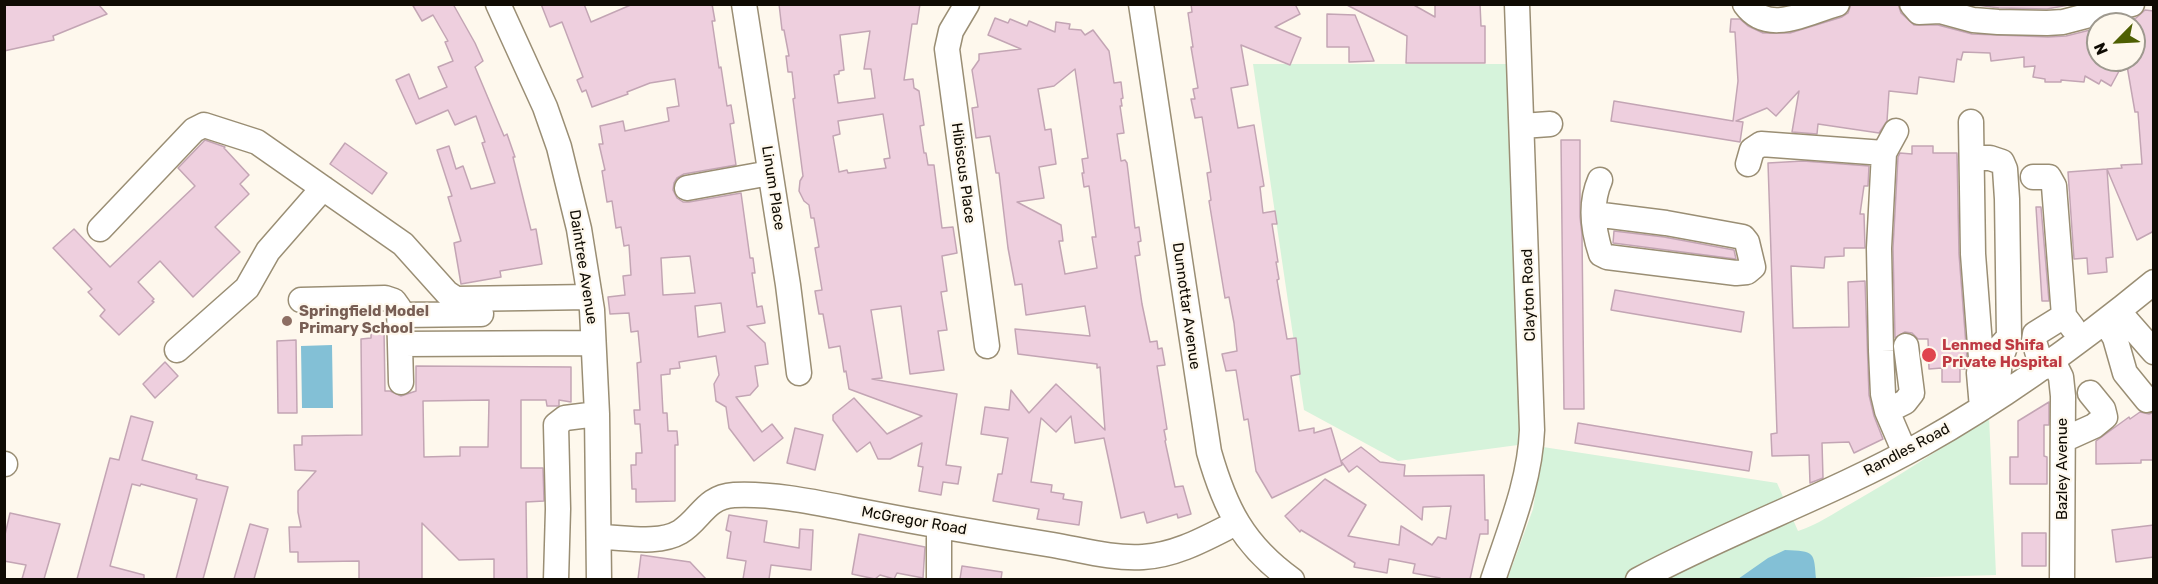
<!DOCTYPE html>
<html>
<head>
<meta charset="utf-8">
<style>
  body { margin:0 }
  #map { position:relative; width:2158px; height:584px; overflow:hidden; background:#fef8ed; font-family:Rubik,sans-serif }
  canvas { display:block }
  .frame { position:absolute; inset:0; border:6px solid #0f0b03; pointer-events:none }
  .north { position:absolute; left:2086px; top:12px; width:60px; height:60px; box-sizing:border-box; background:#fef8ed; border:2px solid #9e998f; border-radius:50%; rotate:246deg; font-size:16px; font-weight:700; line-height:24px; text-align:center; color:#0f0b03 }
  .north::after { content:''; display:block; margin:auto; width:21px; height:27px; background:#4e5f02; clip-path:polygon(50% 0,100% 100%,50% 72%,0 100%) }
</style>
</head>
<body>
<div id="map">
<canvas width="2158" height="584"></canvas>
<div class="frame"></div>
<div class="north">N</div>
</div>
<script>
const context = document.querySelector('canvas').getContext('2d');
context.lineJoin = 'round';
function fillPath(path, color) { context.fillStyle = color; context.fill(path, 'evenodd'); }
function trace(path, color, width, dash) { context.strokeStyle = color; context.lineWidth = width; context.lineCap = dash ? 'butt' : 'round'; context.setLineDash(dash || []); context.stroke(path); }
function write(font, color, halo, rows, align = 'center') {
  context.font = font + ' Rubik,sans-serif'; context.lineWidth = 4.5; context.setLineDash([]); context.textBaseline = 'middle'; context.strokeStyle = halo; context.fillStyle = color; for (const [text, x, y, turn = 0] of rows) {
    context.save(); context.translate(x, y); context.rotate((+turn || 0) * Math.PI / 180); context.textAlign = isNaN(turn) ? turn : align; if (halo) context.strokeText(text, 0, 0); context.fillText(text, 0, 0); context.restore();
  }
}
const green = new Path2D(`
  M1253,64H1514L1533,443L1398,461L1304,410Z
  M1989,416L1996,575L1902,578V580H1507L1533,509L1543,447L1777,483L1798,531C1817,525 1834,513 1852,503C1899,476 1944,447 1989,416Z`);
const water = new Path2D(`
  M332,345L333,408H302L301,346Z
  M1785,550C1815,551 1814,552 1816,579H1738L1768,558Z`);
const building = new Path2D(`
  M4,4H98L107,14L53,36L54,40L4,51Z
  M412,4H453L475,43L483,61L475,67L504,136L507,134L515,157H513L531,230L536,229L542,264L500,271L501,277L461,284L454,243L461,241L448,197L452,196L437,150L449,146L456,169L463,166L471,189L495,183L482,143L485,142L476,116L455,125L448,110L416,124L396,80L409,74L419,99L447,87L438,67L453,61L445,42L448,41L433,15L422,21Z
  M541,4H584L591,22L633,4H712L715,21H712L719,68L721,67L727,106L731,105L734,123L730,124L736,165L684,174L677,178L674,183L673,190L677,198L683,202H689L741,193L750,258H753L755,273H752L757,307L762,306L765,323L747,326L765,343L768,364L755,366L758,386L750,395L736,397L762,432L772,424L783,438L754,461L729,428L726,407L716,401L714,384L719,375L716,356L679,362L680,368L670,369V374L661,375L663,413H667L668,431H677L678,445H675V501L636,502V489H632L631,465H636V453H642L640,424H635L634,410H640L637,363L641,362L638,331L631,332L629,313L610,314L608,297L625,295L623,276L631,275L629,245L624,246L621,227L616,228L612,201L607,202L602,171L605,170L599,144H603L600,126L623,121L625,131L669,121L667,108L679,106L675,79L650,83L627,92L628,94L592,107L586,90L582,92L577,80L583,77L562,22L550,27ZM690,256L695,293L663,295L661,258ZM721,303L725,332L698,337L695,306Z
  M779,4H920L917,24H912L904,80L913,79L914,88L919,91L924,125L920,126L924,153H926L928,165H934L942,228L953,227L957,253L942,256L947,291L941,292L947,330L938,331L944,370L910,374L901,306L871,310L882,378L872,379L957,394L946,465L961,467L958,484L943,482L941,495L919,491L923,467L918,466L922,443L890,459H878L870,442L857,452L833,420V415L854,398L887,434L922,416L849,389L846,371L844,372L840,346L829,348L823,314H819L815,291L822,290L815,248L819,247L814,218H811L809,205L804,201L799,191L800,181L803,176L793,99L795,98L792,72H788L786,56H789L784,30H782ZM870,31L864,69H871L875,98L838,103L834,75L839,74V71L844,70L840,35ZM883,114L890,158L884,159L886,168L848,173L847,170L839,172L833,136L840,134L838,121Z
  M1191,4H1295L1300,14L1275,27L1301,38L1290,65L1241,45L1248,85L1231,88L1238,128L1254,125L1264,186L1260,187L1263,213L1275,211L1277,224H1272L1278,262H1276L1279,279L1277,280L1287,339L1296,338L1300,374L1291,376L1299,431L1314,428V433L1331,428L1342,465L1272,498L1256,471L1248,419L1244,420L1236,370L1226,371L1222,354L1237,351L1234,323L1229,297L1225,298L1209,201L1211,200L1207,173L1211,172L1202,117L1195,118L1191,99H1195L1193,89L1198,88L1191,47H1193L1188,13L1192,12Z
  M1345,4H1412L1435,17V4H1480L1481,26H1485V63H1406L1407,36Z
  M1851,4H1898L1901,13L1914,25H1938L1972,34L2048,37L2066,36L2098,28V60H2125L2111,86L2101,80L2099,84L2085,76L2084,82L2061,80V82H2045V79L2033,77L2035,66L2024,67V57L1991,61L1990,53L1963,52L1961,60L1957,59L1954,82L1919,77L1917,94L1889,91L1887,121L1879,133L1818,124L1817,134L1792,132L1799,91L1776,116L1767,108L1736,121L1743,122L1740,142L1611,121L1614,101L1733,121L1738,81L1735,32H1730L1731,19H1740L1748,26L1763,33H1790L1842,17L1848,13Z
  M1970,4H2074L2047,9L1999,8Z
  M2145,10L2154,11V231L2137,240L2107,169L2122,168L2121,165L2142,164L2138,112H2135L2126,60H2134V24H2112L2136,18Z
  M1327,14L1355,15L1374,61L1349,62V47H1327Z
  M995,18L1008,23L1010,19L1027,26L1029,21L1055,32L1056,22L1070,24L1069,29L1081,30L1085,35L1093,30L1109,51L1114,83L1121,82L1123,98L1121,99L1122,106H1120L1124,133L1117,134L1121,161L1125,160L1127,163L1135,228L1139,227L1141,241L1138,242L1140,255L1135,256L1142,304L1150,342L1157,341L1158,349L1162,348L1165,365L1157,366L1167,429L1164,430L1166,440L1165,441L1175,487L1183,486L1191,514L1178,518L1177,514L1147,523L1144,512L1121,518L1104,438L1075,443L1071,416L1056,432L1041,418L1031,482L1052,485L1051,492L1064,494L1063,499L1082,502L1079,525L1037,519L1039,509L993,501L998,474H1002L1008,438L981,434L985,407L1009,410L1011,390L1029,413L1056,384L1105,430L1100,367L1097,368V364L1018,354L1015,329L1090,336L1085,306L1026,315L1022,284L1015,285L1008,248L999,173H996L990,136L976,138L972,108L978,107L972,70L979,60V54L1021,49L988,35ZM1075,69L1088,158L1082,159L1084,173H1082L1084,187L1089,186L1096,237H1092L1097,268L1065,274L1059,241H1063L1061,225L1017,202L1044,198L1039,167L1056,164L1051,129L1045,130L1038,89L1054,86Z
  M205,140L225,147L224,148L249,175L240,184L249,194L215,227L240,252L193,297L160,261L138,282L154,299L152,301L154,302L119,335L100,316L105,310L88,292L92,289L53,248L74,229L110,267L195,186L178,168Z
  M1561,140H1580V217L1582,235L1584,409H1564Z
  M345,143L387,173L372,194L330,164Z
  M1912,146H1933V153H1957L1959,254L1967,358L1965,369H1960V382H1942V368L1929,369L1928,339H1918L1912,333L1905,332L1895,338L1893,248L1898,157L1900,153L1912,154Z
  M1803,161L1869,166L1868,186H1864L1860,214H1864L1865,248H1844V256L1825,257L1824,268L1791,266L1793,328L1849,327L1848,282L1865,281L1869,395L1874,416L1883,439L1854,453L1849,442L1822,443L1823,478L1810,483L1809,455L1772,456L1771,434L1777,433L1768,163Z
  M2107,169L2113,257L2106,258L2107,272L2088,274L2087,258L2074,259L2068,172Z
  M2036,207H2041L2049,301H2042Z
  M1614,231L1664,237L1734,250L1736,259L1613,243Z
  M1615,290L1744,312L1741,332L1611,310Z
  M384,330L385,391H390L401,396L416,391V366L571,367V402L559,400V406H547L546,400H521V468H543L544,501L526,502L527,579H494V559L459,560L422,523V579H359V561L298,562V552H290L289,527H301L298,512V491L316,471L295,470L294,445H302V436L362,435L361,339L371,338V331ZM489,400L488,447H460V456L424,457L423,401Z
  M296,340L297,413H278L277,341Z
  M165,362L178,376L155,398L143,384Z
  M2049,402V425H2044V456L2047,457V484H2010V457H2018V421Z
  M2140,412L2149,414L2154,412V460H2141V463L2096,464V441L2129,417L2130,419Z
  M131,416L153,422L142,460L197,475L196,479L228,487L203,579H176L197,499L141,484L140,486L132,484L110,566L144,575V579H77L110,458L119,460Z
  M1578,423L1752,452L1749,471L1575,443Z
  M795,428L823,435L815,470L787,463Z
  M1361,447L1380,462L1405,465L1404,476L1484,475L1485,520H1488V534H1480L1470,579H1440V578L1413,573L1415,564L1389,559L1387,573L1354,567L1355,563L1301,530L1300,532L1285,516L1325,479L1366,505L1348,536L1399,545L1401,526L1432,545L1438,537L1446,539L1451,506L1423,507L1422,520L1357,466L1349,472L1341,461Z
  M10,513L60,524L44,579H22L26,565L4,561V539Z
  M729,515L767,521L764,542L799,548L800,529L813,530L811,570L771,565L769,579H743L746,561L727,558L731,532L726,530Z
  M250,524L268,529L254,579H234Z
  M2154,525V557L2116,562L2112,530Z
  M2022,533H2046V566H2022Z
  M859,534L925,547L923,578L897,573L894,579L880,575L875,579L852,574Z
  M641,555L690,562L706,579H638Z
  M962,566L1002,572L1001,579H960Z`);
const minor = new Path2D(`
  M498,4L545,107L559,147L579,229L592,310L597,414L599,580
  M744,4L788,285L799,373
  M967,4L951,31L947,49L987,346
  M1141,4L1209,452C1225,508 1243,545 1292,580
  M1745,4C1768,36 1807,12 1837,4
  M1912,4L1919,12L1940,11L1973,20L1998,22L2047,23L2063,22L2132,4
  M1971,122L1973,254L1981,358L1979,373L1982,408
  M1522,126L1550,124
  M1896,131L1884,153L1879,248L1881,351L1883,394L1887,411L1905,453
  M1972,158H1990L2002,162L2005,169L2007,199L2009,337L1999,348L1981,358
  M1748,164L1752,150L1761,144L1884,153
  M2033,177H2049L2054,186L2064,316
  M687,188L770,173
  M1594,214L1666,223L1743,237L1747,242L1753,267L1747,272L1736,273L1607,257L1601,254C1593,230 1590,203 1600,180
  M100,229L194,130L204,125L257,142L403,244L447,293L456,299L590,297
  M301,300L385,298L394,301L399,308L401,382
  M2118,311L2154,352
  M399,315L481,314
  M2105,321L2115,338L2125,373L2147,400
  M401,344L593,343
  M177,350L247,288L268,251L323,188
  M2053,361L2061,377L2063,396L2062,580
  M2042,368L2034,341L2035,334L2064,316L2073,328
  M1996,398L2000,361L2007,341
  M1887,411L1905,402L1912,393L1906,346
  M2063,440L2094,426L2105,417L2103,409L2090,393
  M4,464H5
  M939,526V580
  M599,537C623,537 658,545 680,532C701,519 705,497 734,495C777,493 823,504 865,512C927,524 990,535 1053,545C1082,550 1113,559 1143,557C1177,555 1206,538 1236,523
  M556,580L558,509L556,425L565,418L597,414
  M1493,580C1509,531 1530,482 1532,430L1517,4
  M1638,580C1731,530 1831,495 1922,444C2004,398 2081,342 2154,282`);
const markers = [
  [287,321,6,"#8d6e63"],
  [1929,355,8,"#e0444e"]
];
const streetNames = [
  ["Hibiscus Place",963,173,82],
  ["Linum Place",773,188,81],
  ["Daintree Avenue",583,267,81],
  ["Clayton Road",1529,295,-92],
  ["Dunnottar Avenue",1186,306,82],
  ["Randles Road",1907,450,-28],
  ["Bazley Avenue",2063,469,-90],
  ["McGregor Road",914,521,10]
];
const educationNames = [
  ["Springfield Model",299,312],
  ["Primary School",299,329]
];
const healthNames = [
  ["Lenmed Shifa",1942,346],
  ["Private Hospital",1942,363]
];
fillPath(green, '#d6f3db');
fillPath(water, '#83c0d6');
fillPath(building, '#eecfde');
trace(building, '#c3a5b4', 1.5);
trace(minor, '#9a8e74', 27);
trace(minor, '#fff', 24);
for (const [x, y, r, color] of markers) { const dot = new Path2D(); dot.arc(x, y, r, 0, 2 * Math.PI); context.fillStyle = color; context.fill(dot); trace(dot, '#fef8ed', 2); }
write('15px', '#0f0b03', '#fef8ed', streetNames);
write('bold 15px', '#785e54', '#fef8ed', educationNames, 'left');
write('bold 15px', '#be3a42', '#fef8ed', healthNames, 'left');
</script>
</body>
</html>
